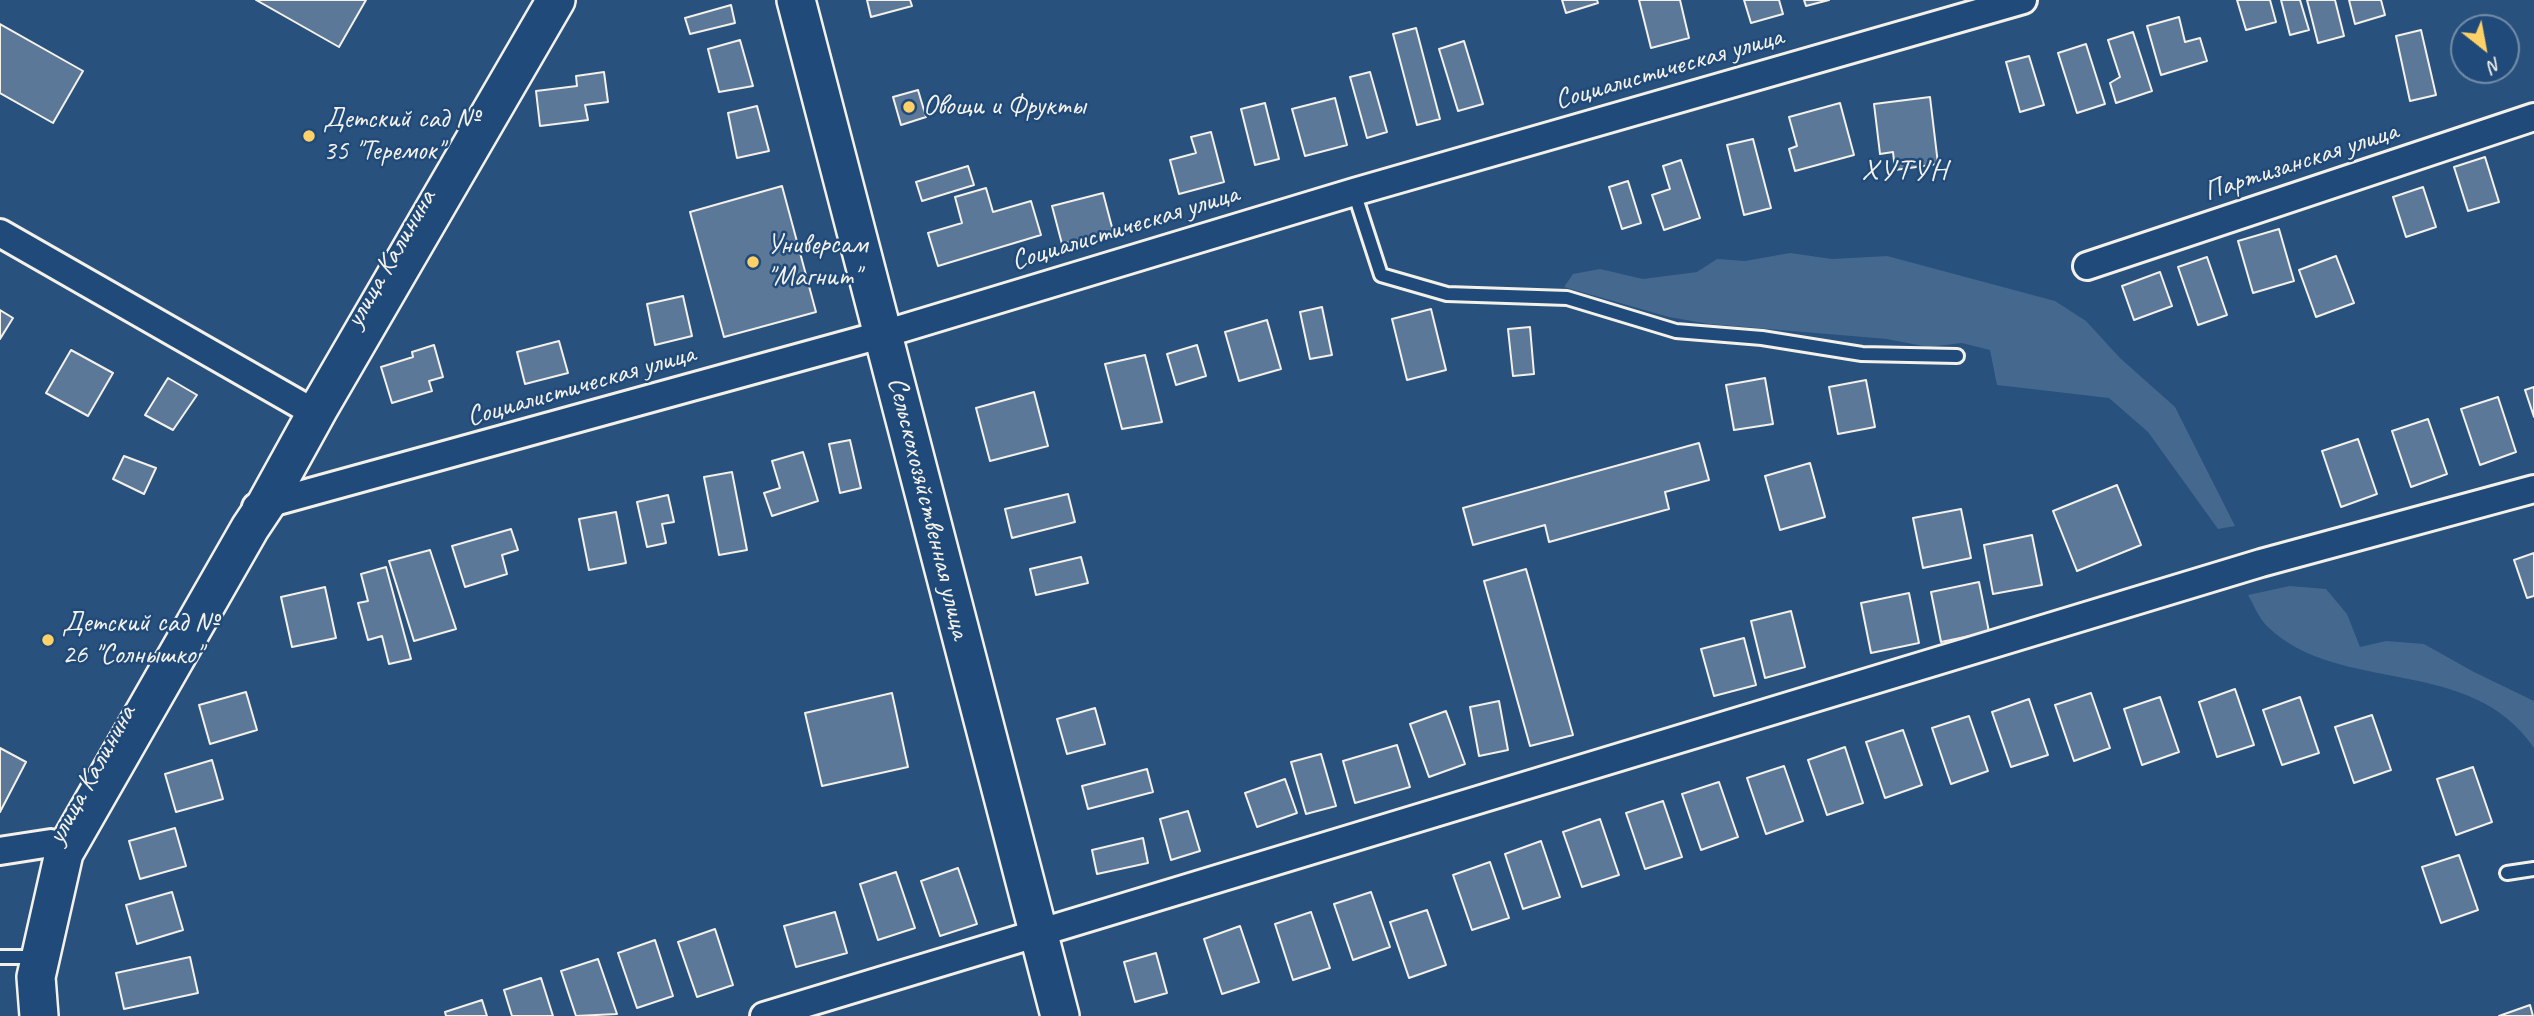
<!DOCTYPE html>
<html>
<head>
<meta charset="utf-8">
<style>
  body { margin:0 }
  #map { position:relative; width:2534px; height:1016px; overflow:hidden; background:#28517e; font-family:Caveat,sans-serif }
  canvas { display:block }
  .north { position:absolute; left:2450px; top:14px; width:70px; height:70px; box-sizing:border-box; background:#1f4a7a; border:2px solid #748da6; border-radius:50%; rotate:149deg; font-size:19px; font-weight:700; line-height:28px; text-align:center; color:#f4f1e8 }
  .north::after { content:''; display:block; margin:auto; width:24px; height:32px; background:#ffd166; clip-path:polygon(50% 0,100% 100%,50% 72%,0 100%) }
</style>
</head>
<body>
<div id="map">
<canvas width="2534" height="1016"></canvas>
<div class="north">N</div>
</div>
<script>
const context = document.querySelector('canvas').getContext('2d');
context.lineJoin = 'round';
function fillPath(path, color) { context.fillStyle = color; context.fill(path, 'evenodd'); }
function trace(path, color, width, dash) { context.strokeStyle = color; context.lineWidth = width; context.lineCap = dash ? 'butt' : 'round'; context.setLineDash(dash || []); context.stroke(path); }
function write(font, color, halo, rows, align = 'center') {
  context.font = font + ' Caveat,sans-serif'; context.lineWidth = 5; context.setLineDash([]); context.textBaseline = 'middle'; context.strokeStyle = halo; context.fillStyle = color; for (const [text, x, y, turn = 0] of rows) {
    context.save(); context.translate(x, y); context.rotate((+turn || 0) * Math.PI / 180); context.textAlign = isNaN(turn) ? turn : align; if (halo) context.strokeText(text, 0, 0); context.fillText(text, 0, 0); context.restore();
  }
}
const green = new Path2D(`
  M1790,253L1832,259L1887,256L2055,301L2086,321L2120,358L2175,407L2235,526L2218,529L2148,432L2109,398L1997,385L1990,350L1962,343L1928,347L1887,339L1709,324L1669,317L1564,287L1573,274L1600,269L1643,279L1697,272L1717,259L1745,261Z
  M2290,586L2326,589L2347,614L2360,647L2386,641L2424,644L2474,672L2534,701V748C2471,654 2340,696 2268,627C2259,619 2254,605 2248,595Z`);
const building = new Path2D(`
  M256,0H366L339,47Z
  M867,0H910L912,6L871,17Z
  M1562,0H1597L1598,3L1566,13Z
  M1639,0H1680L1689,38L1651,48Z
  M1744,0H1779L1783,14L1751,23Z
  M1804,0H1829L1806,6Z
  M2237,0H2270L2276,22L2246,30Z
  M2281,0H2300L2309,30L2290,35Z
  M2307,0H2335L2344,36L2318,43Z
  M2349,0H2381L2385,15L2355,24Z
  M731,5L735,23L690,34L685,18Z
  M2179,17L2185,42L2200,38L2207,61L2161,75L2147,26Z
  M0,24L83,71L53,123L0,93Z
  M1416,28L1440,119L1417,125L1393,34Z
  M2421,30L2436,95L2410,101L2396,36Z
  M2133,32L2152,91L2116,103L2110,83L2120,77L2108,40Z
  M740,40L753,86L719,92L708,49Z
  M1464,41L1483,104L1458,111L1439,49Z
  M2086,44L2105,104L2077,113L2058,53Z
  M2029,56L2044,105L2020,112L2006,62Z
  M604,72L608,102L585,105L588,120L540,126L536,91L577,86L576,76Z
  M1370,72L1387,132L1367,138L1350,77Z
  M918,90L926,117L901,125L893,97Z
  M1930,97L1938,164L1895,170L1893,152L1880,154L1874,104Z
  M1335,98L1347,145L1305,156L1292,109Z
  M1265,103L1279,159L1255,165L1241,109Z
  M1840,103L1854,155L1795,171L1789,149L1797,146L1789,117Z
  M757,106L769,151L737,158L728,113Z
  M1211,132L1224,182L1179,194L1170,160L1196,153L1191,137Z
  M1753,139L1771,208L1744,215L1727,145Z
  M2485,157L2499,202L2468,211L2454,167Z
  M1681,160L1700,218L1664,230L1652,195L1670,189L1663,166Z
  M968,166L974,185L922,201L916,182Z
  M1628,181L1641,223L1622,229L1609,187Z
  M782,186L816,312L724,337L690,212Z
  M2423,187L2436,227L2406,237L2393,197Z
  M986,188L993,212L1031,201L1041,235L938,266L928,233L962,223L955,197Z
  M1103,193L1113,231L1062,244L1052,206Z
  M2279,229L2294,281L2253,293L2238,241Z
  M2336,256L2354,303L2316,317L2299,270Z
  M2207,257L2227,315L2198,325L2178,267Z
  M2160,272L2172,306L2134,320L2122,286Z
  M683,296L692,336L655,345L647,304Z
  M1322,307L1332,355L1310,359L1300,312Z
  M1431,309L1446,370L1407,380L1392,319Z
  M0,310L13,318L0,339Z
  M1267,320L1281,369L1239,381L1225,332Z
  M1530,327L1534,374L1513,376L1508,329Z
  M559,341L568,373L525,384L517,352Z
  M434,345L443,377L429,381L432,391L392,403L381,367L413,357L412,352Z
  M1197,345L1206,376L1176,385L1167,354Z
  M71,350L113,373L88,416L46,393Z
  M1145,355L1162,422L1122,429L1105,364Z
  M168,378L197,395L173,430L145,415Z
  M1765,378L1773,424L1734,430L1726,385Z
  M1866,380L1875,427L1838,434L1829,387Z
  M2534,387V417L2525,390Z
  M1034,392L1048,446L990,461L976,408Z
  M2498,397L2516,452L2480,465L2461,409Z
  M2428,419L2447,474L2411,487L2392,431Z
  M2358,439L2377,494L2341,507L2322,451Z
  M850,440L861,488L840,493L829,444Z
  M1699,443L1709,480L1665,492L1669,509L1549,542L1545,525L1473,545L1463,508Z
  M803,452L818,501L772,516L764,493L780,488L772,461Z
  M124,456L156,468L144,494L113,479Z
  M1810,463L1825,517L1780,530L1765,476Z
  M732,472L747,550L719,555L704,477Z
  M2117,485L2141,545L2077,571L2053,511Z
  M1068,494L1075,522L1012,538L1005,509Z
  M668,495L674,522L662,524L666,543L647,547L637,502Z
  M1961,509L1971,558L1923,568L1913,518Z
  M616,512L626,563L589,570L579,519Z
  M511,529L518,550L502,555L507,574L465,587L452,546Z
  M2032,535L2042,585L1993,594L1984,545Z
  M430,550L456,629L414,641L389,561Z
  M2534,553V596L2527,598L2514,560Z
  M1081,557L1088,583L1036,595L1030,569Z
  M386,567L411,659L389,664L382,636L368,640L358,603L368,601L361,574Z
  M1526,569L1573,735L1530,746L1484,581Z
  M1979,582L1989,632L1941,642L1931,592Z
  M325,587L336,638L292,647L281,597Z
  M1909,593L1919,643L1871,653L1861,603Z
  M1791,611L1805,667L1765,678L1751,621Z
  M1744,638L1756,685L1714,696L1701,649Z
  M2235,689L2254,745L2217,757L2199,702Z
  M246,692L257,730L210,744L199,705Z
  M892,693L908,767L822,786L805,713Z
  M2091,693L2110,748L2074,761L2055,705Z
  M2160,697L2179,752L2142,765L2124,709Z
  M2300,697L2319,753L2282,765L2263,710Z
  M2029,699L2048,755L2011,767L1992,712Z
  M1499,701L1508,750L1479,756L1470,707Z
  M1095,708L1105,744L1067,754L1057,719Z
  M1446,711L1465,764L1429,777L1410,724Z
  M2372,715L2391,770L2354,783L2335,727Z
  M1969,716L1988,771L1951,784L1932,728Z
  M1903,730L1922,785L1885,798L1866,742Z
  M1397,745L1410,787L1355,803L1343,761Z
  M1845,747L1863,803L1827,815L1808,760Z
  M0,748L26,762L0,812Z
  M1321,754L1336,806L1306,814L1291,762Z
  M212,760L223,799L176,812L165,774Z
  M1784,766L1803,821L1766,834L1747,778Z
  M2473,767L2492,822L2456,835L2437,779Z
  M1147,769L1153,792L1088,809L1082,786Z
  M1285,779L1297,813L1257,827L1245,793Z
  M1719,782L1738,837L1701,850L1682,794Z
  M1663,801L1682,857L1645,869L1626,813Z
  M1188,811L1200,851L1171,860L1160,819Z
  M1600,819L1619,875L1582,887L1563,832Z
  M175,828L186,866L140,879L129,841Z
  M1143,838L1148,863L1097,874L1092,850Z
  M1541,841L1560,897L1523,909L1505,854Z
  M2459,855L2478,910L2441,923L2422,867Z
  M1490,862L1509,918L1472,930L1453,875Z
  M958,868L977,924L940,936L921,881Z
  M896,872L915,928L878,940L860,884Z
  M172,892L183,930L137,944L126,905Z
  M1371,892L1390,947L1353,960L1334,904Z
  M1427,910L1446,965L1409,978L1390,922Z
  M835,912L847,953L796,967L784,926Z
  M1311,912L1330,968L1293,980L1275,924Z
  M1240,926L1259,982L1222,994L1204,939Z
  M715,929L733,985L697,997L678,942Z
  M655,940L673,996L637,1008L618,953Z
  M1156,953L1167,993L1135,1002L1124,962Z
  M190,957L198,993L124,1009L116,973Z
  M598,959L617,1014L576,1016L561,971Z
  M541,978L553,1016H512L504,990Z
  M482,1000L487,1016H446L445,1012Z
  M2530,1005L2533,1016H2499Z`);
const lane = new Path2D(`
  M1354,192L1381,275L1447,294L1567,298L1676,331L1762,338L1862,354L1957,356
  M2507,873L2534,869
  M0,957H23`);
const street = new Path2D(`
  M0,233L306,408
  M2087,266L2534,117
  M256,507L884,334L1354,192L2023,0
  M0,851L51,843
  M764,1016L2261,563L2534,489`);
const secondary = new Path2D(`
  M796,0L1060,1016
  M39,1016L36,977L64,853L250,528L266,504L319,408L556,0`);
const markers = [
  [909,107,7,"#ffd166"],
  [309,136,7,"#ffd166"],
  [753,262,7,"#ffd166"],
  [48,640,7,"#ffd166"]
];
const streetNames = [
  ["Социалистическая улица",1669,69,-16],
  ["Партизанская улица",2301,162,-18],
  ["Социалистическая улица",1125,228,-17],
  ["улица Калинина",391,259,-60],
  ["Социалистическая улица",581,386,-16],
  ["Сельскохозяйственная улица",928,508,76],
  ["улица Калинина",92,775,-61]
];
const poiNames = [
  ["Овощи и Фрукты",923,107],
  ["Детский сад №",323,120],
  ["35 \"Теремок\"",323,152],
  ["Универсам",767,246],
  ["\"Магнит\"",767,278],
  ["Детский сад №",62,624],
  ["26 \"Солнышко\"",62,656]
];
const neighbourhoodNames = [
  ["ХУТУН",1905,171]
];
fillPath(green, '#45688e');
fillPath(building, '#5b7899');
trace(building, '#f4f1e8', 2);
trace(lane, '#f4f1e8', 18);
trace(street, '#f4f1e8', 32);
trace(secondary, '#f4f1e8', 42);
trace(lane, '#1f4a7a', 12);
trace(street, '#1f4a7a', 26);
trace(secondary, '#1f4a7a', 37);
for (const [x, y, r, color] of markers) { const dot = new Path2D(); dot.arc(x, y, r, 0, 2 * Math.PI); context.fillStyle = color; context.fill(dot); trace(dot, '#1f4a7a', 2.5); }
write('28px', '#f4f1e8', '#1f4a7a', streetNames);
write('28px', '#f4f1e8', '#1f4a7a', poiNames, 'left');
context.letterSpacing = '2px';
write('30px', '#f4f1e8', '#1f4a7a', neighbourhoodNames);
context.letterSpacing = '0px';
</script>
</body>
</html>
